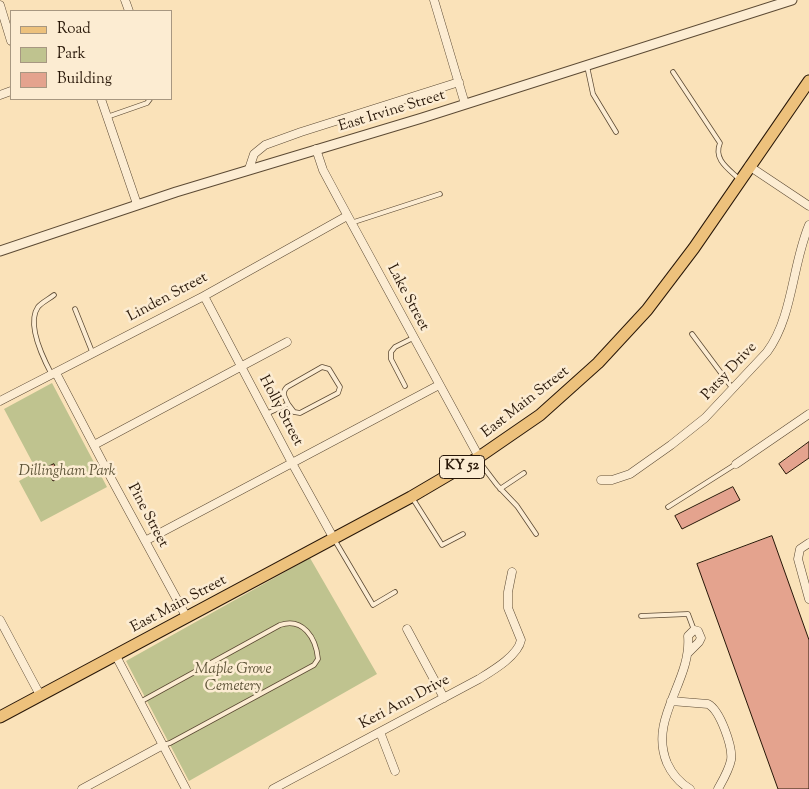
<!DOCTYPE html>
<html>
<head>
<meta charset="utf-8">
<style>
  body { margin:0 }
  #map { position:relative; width:809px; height:789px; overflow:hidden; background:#fae2b9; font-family:"Sorts Mill Goudy",serif }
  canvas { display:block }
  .legend { position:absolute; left:10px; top:10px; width:162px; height:90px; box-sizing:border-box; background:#fcecd2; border:1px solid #a79781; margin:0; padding:6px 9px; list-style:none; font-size:15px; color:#281708 }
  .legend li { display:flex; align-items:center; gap:10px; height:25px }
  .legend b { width:25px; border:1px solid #a79781 }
</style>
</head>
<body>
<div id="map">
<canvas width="809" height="789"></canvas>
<ul class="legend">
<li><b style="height:6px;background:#edc17c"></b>Road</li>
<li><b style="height:14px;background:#bfc38f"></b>Park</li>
<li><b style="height:14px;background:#e4a38e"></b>Building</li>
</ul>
</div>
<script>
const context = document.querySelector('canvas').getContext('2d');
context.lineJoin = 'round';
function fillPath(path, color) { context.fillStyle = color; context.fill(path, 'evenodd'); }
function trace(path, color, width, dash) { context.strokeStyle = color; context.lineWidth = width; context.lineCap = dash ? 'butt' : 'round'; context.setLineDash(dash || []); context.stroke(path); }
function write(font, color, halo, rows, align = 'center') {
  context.font = font + ' "Sorts Mill Goudy",serif'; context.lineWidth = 5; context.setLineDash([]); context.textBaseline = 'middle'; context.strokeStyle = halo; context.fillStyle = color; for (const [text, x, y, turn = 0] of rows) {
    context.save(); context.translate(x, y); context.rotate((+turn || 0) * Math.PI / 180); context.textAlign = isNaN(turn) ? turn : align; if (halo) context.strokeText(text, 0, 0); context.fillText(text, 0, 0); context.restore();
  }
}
const green = new Path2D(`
  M52,383L107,487L41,522L19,481L37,471L4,409Z
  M310,558L377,674L189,781L126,661Z`);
const building = new Path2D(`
  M809,442V458L786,474L779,464Z
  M54,464L60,477L53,481L46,468Z
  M733,487L740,500L682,529L675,516Z
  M772,536L809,640V789H778L697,564Z`);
const service = new Path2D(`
  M587,66L593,94L616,132
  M673,72L720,143C713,160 729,169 740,180
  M107,117L147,103L150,99
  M351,223L440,194
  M75,309L93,354
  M692,334L733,389
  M52,375C44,360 26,324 38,307C41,303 49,299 54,295
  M405,386L391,359V352L395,347L413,338
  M266,414L288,404C285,397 281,393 287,387L322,367L329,369L340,387L338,393L300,413L294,412L288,404
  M478,460L497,485L517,506L536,534
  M500,489L524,473
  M413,499L442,545L463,534
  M668,507L736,464
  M334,539L373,605L395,592
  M641,616L688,614L694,630
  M140,702L280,625C303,617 316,638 318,659L314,665L170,743L163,745`);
const minor = new Path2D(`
  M125,0L129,11
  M434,0L465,104
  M0,5L11,41
  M0,95L11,91
  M101,99L137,204
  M316,149L323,170L338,198L479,457
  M749,166L809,206
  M249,169L254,154L265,145L301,132L459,82
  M204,296L292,463L334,539
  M56,373L112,480L187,618
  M0,401L204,296L347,216
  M94,445L287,342
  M736,464L809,414
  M601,480H612L630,474L671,445L705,418L767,352C793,317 792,265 809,225
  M145,541L439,385
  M809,543L800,549L798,559L809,599
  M0,620L40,695
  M407,629L444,698
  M688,653L699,642L701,638L698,631L694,630L688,636C692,681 648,718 667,763C672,774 680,783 690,789
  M116,656L186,789
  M671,701L708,704C720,710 733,747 731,760C729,770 723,780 718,789
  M380,732L395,771
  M82,789L163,745
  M273,789L479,679C492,671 518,656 521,640L508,608V592L512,572`);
const tertiary = new Path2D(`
  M0,251L176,192L422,118L792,0`);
const primary = new Path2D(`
  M0,717L411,497L479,457L540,415L598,363L647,310L694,248L809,81`);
const shields = [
  [462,467,45]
];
const shieldNames = [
  ["KY 52",462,467]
];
const streetNames = [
  ["East Irvine Street",392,112,-17],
  ["Linden Street",168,298,-28],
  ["Lake Street",407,298,62],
  ["Patsy Drive",730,372,-47],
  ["East Main Street",526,403,-38],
  ["Holly Street",280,411,62],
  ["Pine Street",147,516,62],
  ["East Main Street",179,605,-28],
  ["Keri Ann Drive",405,703,-28]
];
const parkNames = [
  ["Dillingham Park",67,472],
  ["Maple Grove",233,670],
  ["Cemetery",233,687]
];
fillPath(green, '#bfc38f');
fillPath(building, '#e4a38e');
trace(building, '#281708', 1);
trace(service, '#5c4a34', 5.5);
trace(minor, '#5c4a34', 9);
trace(tertiary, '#5c4a34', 11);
trace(primary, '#281708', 13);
trace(service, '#fcecd2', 4);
trace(minor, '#fcecd2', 8);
trace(tertiary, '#fcecd2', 9);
trace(primary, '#edc17c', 11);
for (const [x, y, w] of shields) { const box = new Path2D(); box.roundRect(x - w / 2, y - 11.5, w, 23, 4); context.fillStyle = '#fcecd2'; context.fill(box); trace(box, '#281708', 1); }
write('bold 14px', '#281708', null, shieldNames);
write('15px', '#281708', '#fcecd2', streetNames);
write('italic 15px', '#5d5337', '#fcecd2', parkNames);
</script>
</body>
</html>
